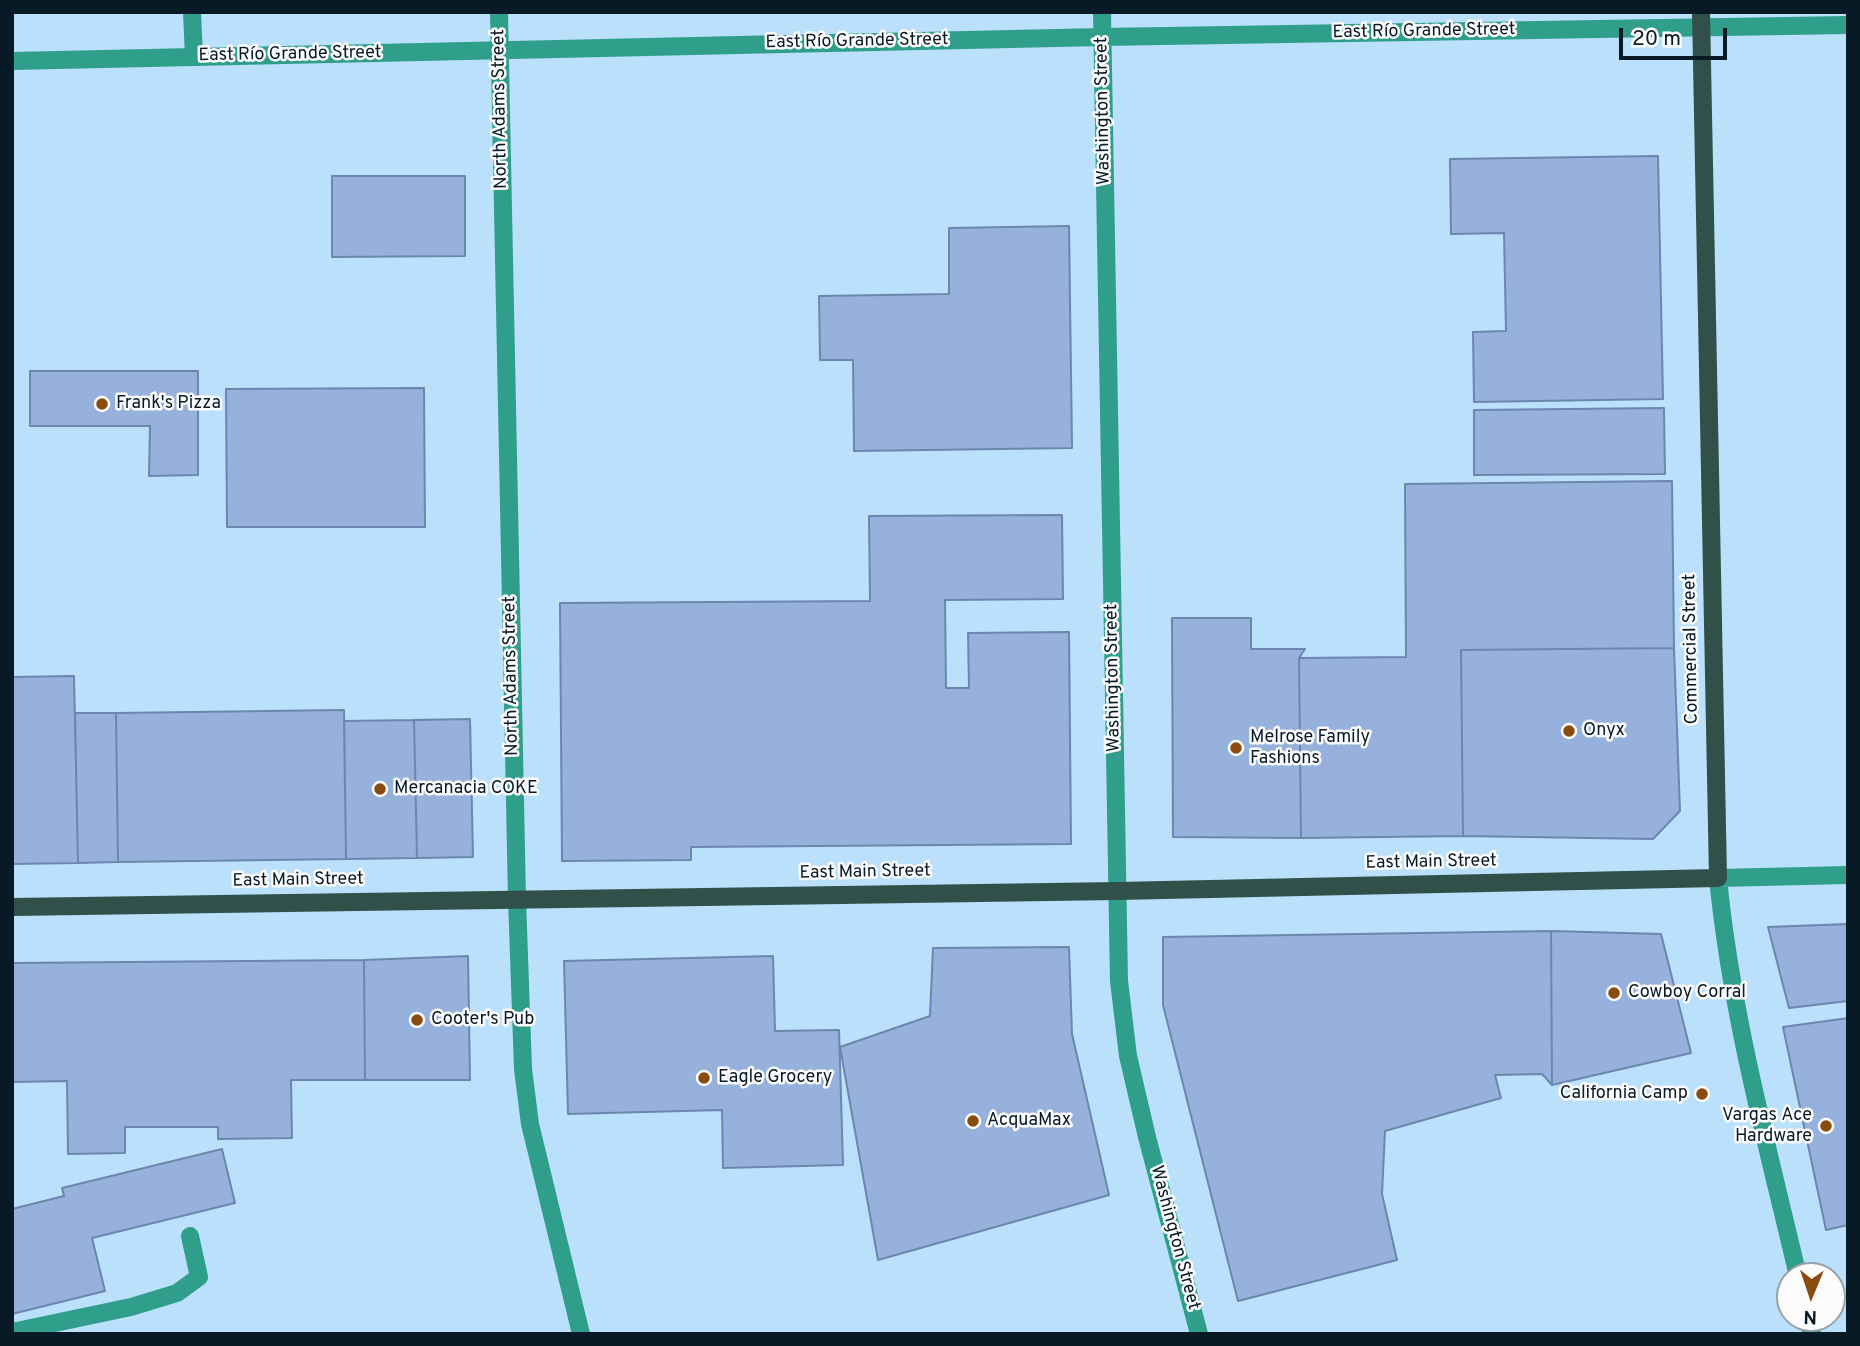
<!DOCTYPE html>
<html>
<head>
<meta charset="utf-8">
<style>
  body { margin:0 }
  #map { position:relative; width:1860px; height:1346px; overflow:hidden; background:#bae0fb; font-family:Overpass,sans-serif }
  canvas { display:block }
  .frame { position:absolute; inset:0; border:14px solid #081a26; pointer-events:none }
  .north { position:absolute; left:1776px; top:1262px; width:70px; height:70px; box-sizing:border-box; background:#fbfbfb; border:2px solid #9aa1a6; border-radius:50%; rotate:182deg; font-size:19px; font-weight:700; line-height:28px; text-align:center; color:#081a26 }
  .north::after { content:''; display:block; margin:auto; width:24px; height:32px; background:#8a4c0e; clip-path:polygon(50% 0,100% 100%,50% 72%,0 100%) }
  .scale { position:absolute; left:1619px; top:28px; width:108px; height:32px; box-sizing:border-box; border:4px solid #081a26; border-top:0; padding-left:9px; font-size:21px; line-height:24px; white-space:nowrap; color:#081a26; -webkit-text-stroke:5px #fbfbfb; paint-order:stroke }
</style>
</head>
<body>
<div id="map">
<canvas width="1860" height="1346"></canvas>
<div class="frame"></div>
<div class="north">N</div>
<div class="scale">20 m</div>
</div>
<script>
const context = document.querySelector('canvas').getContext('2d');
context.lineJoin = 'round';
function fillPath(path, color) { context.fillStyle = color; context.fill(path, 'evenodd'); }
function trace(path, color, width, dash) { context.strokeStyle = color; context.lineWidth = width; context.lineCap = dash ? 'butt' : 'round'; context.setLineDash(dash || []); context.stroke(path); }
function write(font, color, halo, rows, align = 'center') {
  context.font = font + ' Overpass,sans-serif'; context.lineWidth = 5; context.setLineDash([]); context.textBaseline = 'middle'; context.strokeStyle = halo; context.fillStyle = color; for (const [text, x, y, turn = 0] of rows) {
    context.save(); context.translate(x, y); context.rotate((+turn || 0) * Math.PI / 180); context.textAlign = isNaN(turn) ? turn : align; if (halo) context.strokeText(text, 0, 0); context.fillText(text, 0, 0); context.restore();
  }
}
const building = new Path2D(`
  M1658,156L1663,399L1474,402L1473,332L1506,331L1504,233L1451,234L1450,159Z
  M332,176H465V256L332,257Z
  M1069,226L1072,448L854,451L853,360H820L819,296L949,294V228Z
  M30,371H198V475L149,476L150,426H30Z
  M424,388L425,527H227L226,389Z
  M1664,408L1665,474L1474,475V410Z
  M1672,481L1674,648L1461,650L1463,836L1301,838L1299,658L1406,657L1405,484Z
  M1062,515L1063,599L945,600L946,688H969L968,633L1069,632L1071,844L691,847V860L562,861L560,603L870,601L869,516Z
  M1172,618H1251V649H1305L1299,658L1301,838L1173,837Z
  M1674,648L1680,811L1653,839L1463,836L1461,650Z
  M74,676L78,863L12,864V677Z
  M344,710L346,859L118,862L116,713Z
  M75,713H116L118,862L78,863Z
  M470,719L473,857L417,858L414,720Z
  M414,720L417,858L346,859L344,721Z
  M1848,924V1001L1789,1008L1768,927Z
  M1551,931L1661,934L1691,1053L1552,1085Z
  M1551,931L1552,1085L1542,1074L1495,1075L1501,1098L1385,1131L1382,1194L1397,1260L1238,1301L1163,1005V937Z
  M1069,947L1072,1034L1109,1195L878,1260L840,1047L930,1016L933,948Z
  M468,956L470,1080H365L364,960Z
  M773,956L775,1031L839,1030L843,1165L723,1168L722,1110L568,1114L564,961Z
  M364,960L365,1080H291L292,1138L218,1139V1127H125V1153L68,1154L67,1081L12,1082V963Z
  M1848,1018V1225L1826,1230L1783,1027Z
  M222,1149L235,1203L92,1238L105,1291L12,1314V1209L64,1196L62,1188Z`);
const minor = new Path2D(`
  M192,12L194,57
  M499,12L517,899L523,1069L530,1124L581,1334
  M1102,12L1119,981L1128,1056L1147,1137L1199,1334
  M12,61L1102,37L1848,25
  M1798,1276C1767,1144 1731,1013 1718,878L1848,875
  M1808,1318L1812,1334
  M12,1332L131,1307L177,1293L199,1277L190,1236`);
const major = new Path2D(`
  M12,907L1118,891L1718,878L1701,12`);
const markers = [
  [102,404,7,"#8a4c0e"],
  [1569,731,7,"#8a4c0e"],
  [1236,748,7,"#8a4c0e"],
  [380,789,7,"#8a4c0e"],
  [1614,993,7,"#8a4c0e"],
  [417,1020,7,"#8a4c0e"],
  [704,1078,7,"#8a4c0e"],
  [1702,1094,7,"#8a4c0e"],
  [973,1121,7,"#8a4c0e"],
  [1826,1126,7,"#8a4c0e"]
];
const streetNames = [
  ["East Río Grande Street",1424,32,-1],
  ["East Río Grande Street",857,42,-1],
  ["East Río Grande Street",290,55,-1],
  ["North Adams Street",501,109,-91],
  ["Washington Street",1104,111,-91],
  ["Commercial Street",1692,649,-91],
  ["North Adams Street",512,676,-91],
  ["Washington Street",1114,678,-91],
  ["East Main Street",1431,863,-1],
  ["East Main Street",865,873,-1],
  ["East Main Street",298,881,-1],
  ["Washington Street",1174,1238,75]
];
const poiNames = [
  ["Frank's Pizza",116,404],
  ["Onyx",1583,731],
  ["Melrose Family",1250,738],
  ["Fashions",1250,759],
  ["Mercanacia COKE",394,789],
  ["Cowboy Corral",1628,993],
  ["Cooter's Pub",431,1020],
  ["Eagle Grocery",718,1078],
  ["California Camp",1688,1094,"right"],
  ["Vargas Ace",1812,1116,"right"],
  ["Hardware",1812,1137,"right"],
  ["AcquaMax",987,1121]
];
fillPath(building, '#96b2dc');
trace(building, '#6c86ae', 2);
trace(minor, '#2f9e8b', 18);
trace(major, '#315049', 18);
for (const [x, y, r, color] of markers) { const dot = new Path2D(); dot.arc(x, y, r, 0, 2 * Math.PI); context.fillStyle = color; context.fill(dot); trace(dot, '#fbfbfb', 2.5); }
write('18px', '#081a26', '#fbfbfb', streetNames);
write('18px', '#081a26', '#fbfbfb', poiNames, 'left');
</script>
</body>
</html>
